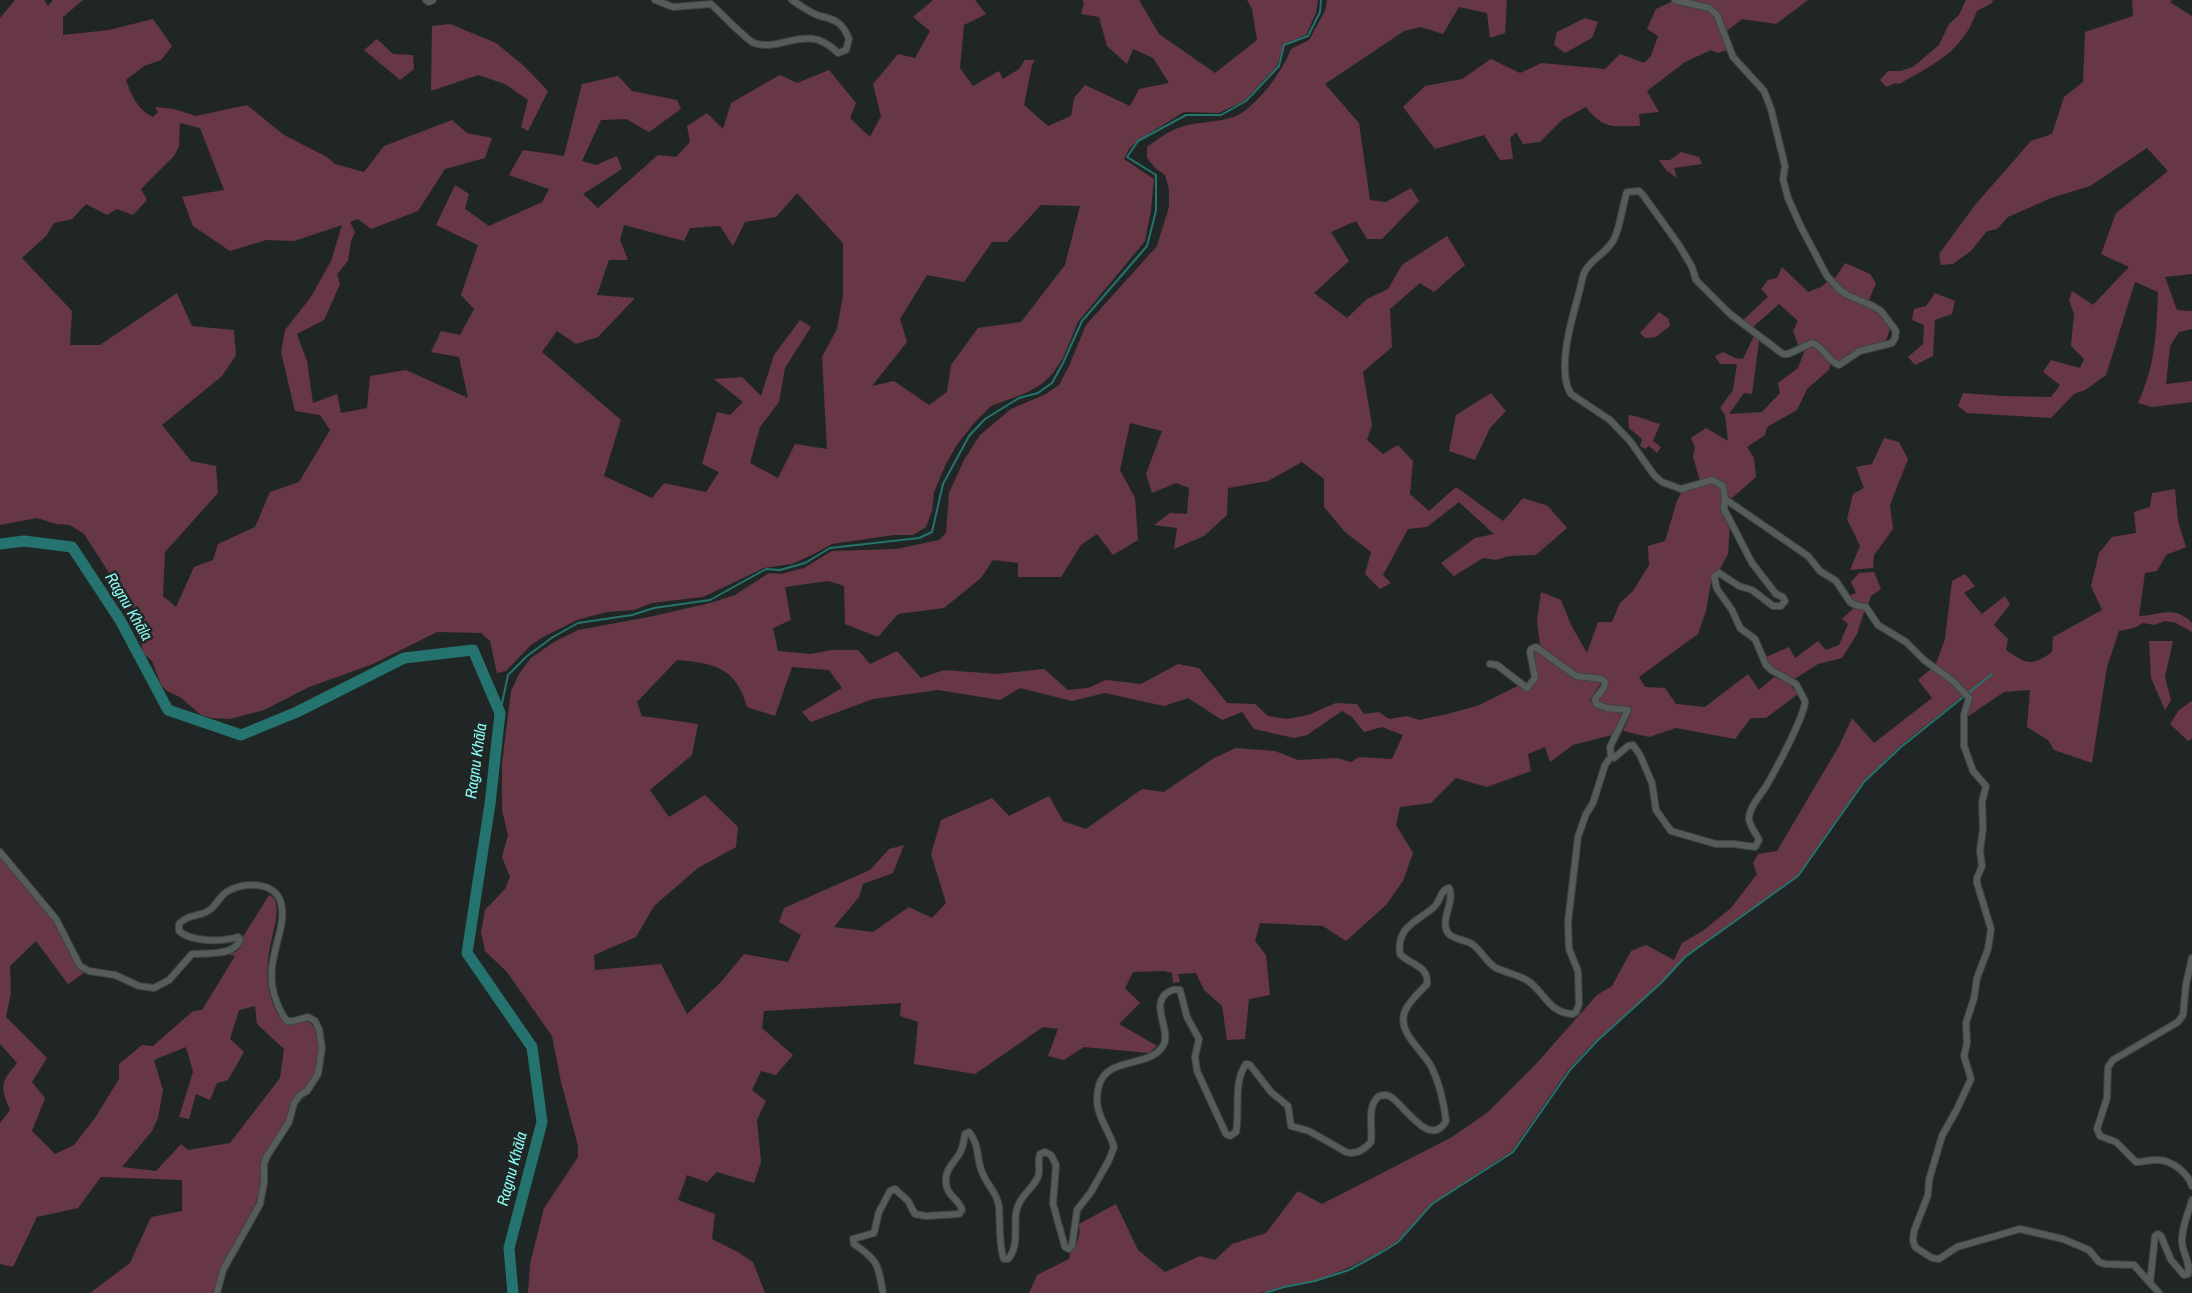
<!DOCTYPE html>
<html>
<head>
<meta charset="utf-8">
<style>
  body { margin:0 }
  canvas { display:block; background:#202625 }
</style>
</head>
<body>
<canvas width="2192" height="1293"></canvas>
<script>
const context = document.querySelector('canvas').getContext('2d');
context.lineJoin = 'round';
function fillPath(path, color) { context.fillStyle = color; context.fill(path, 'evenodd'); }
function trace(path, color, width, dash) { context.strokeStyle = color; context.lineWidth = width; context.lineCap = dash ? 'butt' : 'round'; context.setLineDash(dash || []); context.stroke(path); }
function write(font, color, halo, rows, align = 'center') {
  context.font = font + ' "Archivo Narrow",sans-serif'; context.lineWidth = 5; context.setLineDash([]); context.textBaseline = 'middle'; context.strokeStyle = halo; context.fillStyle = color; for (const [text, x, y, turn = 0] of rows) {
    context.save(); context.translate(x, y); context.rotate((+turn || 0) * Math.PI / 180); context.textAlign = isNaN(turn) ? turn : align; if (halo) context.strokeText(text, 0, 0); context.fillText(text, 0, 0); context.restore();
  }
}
const green = new Path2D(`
  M15,0H44L48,6L53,0H83L63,17V35L109,30L153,19L172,46L161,60L144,66L126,80C132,96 137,109 153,117L158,112L155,107L174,109L196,116L247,105L284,135L327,157L335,164L364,172L384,146L452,120L467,133L492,138L485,158L445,169L418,211L371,229L358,219L350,222L355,232L351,241L348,261L337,274L340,284L324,320L297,334L307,361L313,403L337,394L341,413L367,408L370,376L406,370L468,398L459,357L431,352L441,331L460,335L474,309L461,295L478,245L436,225L455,185L469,194L465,209L489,226L542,202L549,189L509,175L523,150L564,156L582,84L618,76L632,91L677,100L681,109L649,132L626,119L601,120L582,161L596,165L617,156L622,169L583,194L598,208L658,155L676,157L690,142L687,126L707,113L723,129L731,103L780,75L797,83L829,70L856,103L850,118L870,137L881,116L873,84L898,54L915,58L930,31L913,17L933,0H975L986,14L964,25L960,68L973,86L999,71L1003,79L1019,69L1025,60H1035L1032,65L1024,105L1048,126L1071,116L1074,98L1085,85L1130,106L1139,89L1169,83L1153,58L1133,49L1127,64L1107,46L1099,17L1081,14L1084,2L1082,0H1139L1159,34L1215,73L1257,40L1252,9L1247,0H1318L1316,13L1306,35L1284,44L1277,66L1244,101L1219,113L1184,112L1137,141L1129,149L1124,159L1154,179L1151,210L1145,241L1078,322L1063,358L1053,373L1042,384L1026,393L991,406L974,423L956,446L945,466L934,492L932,511L926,527L913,535H894L832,544L814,554L792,564L764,568L703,597L652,603L634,610L607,612L577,620L543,637L531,645L506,671L497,673L490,641L481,633L437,632L373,664L309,687L264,710L230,719L212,718L201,715L180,697L167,691L161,685L152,661L143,653L137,619L133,610L84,534L70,525L56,524L37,518L0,525V18ZM180,123L200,128L224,190L182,197L193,226L230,251L266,240L294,241L342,225L331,261L311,297L285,330L281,352L295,411L320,415L330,430L299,482L270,492L255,527L218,544L213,560L194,567L176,607L163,596L165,552L218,493L216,466L191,461L162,425L222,376L236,355L234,330L192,326L177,293L100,345H70L72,311L22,258L46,236L54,223L72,219L86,204L107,215L117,209L133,215L147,200L141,189L174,156L179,146ZM797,193L843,243V295L837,329L822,357L827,449L795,444L778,478L750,463L760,427L779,402L785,368L811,327L800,320L774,355L761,396L742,377L714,379L743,402L730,415L717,412L702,464L719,472L706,492L664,483L652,498L604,476L621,420L542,352L557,331L576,344L598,337L635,298L597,295L609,260H628L620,240L624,225L684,241L690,228L720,226L733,246L745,222L776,217ZM1041,205L1080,206L1065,265L1021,322L978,328L951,365L947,392L929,405L894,381L872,386L907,342L900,319L927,275L964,282L992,242H1007Z
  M1327,0H1507L1505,33L1490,38L1487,13L1459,7L1443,34L1421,27L1404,31L1325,84L1359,123L1370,200L1386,202L1411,188L1419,201L1382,239H1367L1356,221L1331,232L1349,261L1314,293L1347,318L1367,299L1388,289L1402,265L1447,236L1465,265L1434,292L1420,283L1390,309L1392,347L1363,372L1372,425L1367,440L1383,454L1398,445L1413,461L1410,494L1429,511L1456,487L1503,521L1523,498L1548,506L1567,528L1536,555L1509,556L1496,560L1483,558L1454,576L1441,563L1475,538L1494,534L1459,502L1427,527L1408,529L1383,575L1391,583L1380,589L1365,574L1371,552L1345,532L1324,507V479L1302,462L1268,481L1228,488L1227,515L1204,536L1174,549L1177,528L1154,525L1170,513L1187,514L1189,488L1176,483L1152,493L1146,474L1162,431L1130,423L1120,470L1135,498L1138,540L1113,555L1097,534L1081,545L1061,577H1018V563L993,560L981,578L944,608L898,614L878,637L845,624L844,586L828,581L785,587L791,620L773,628L778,651L811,654L831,650H858L870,664L897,651L921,678L944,670L997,674L1044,669L1068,690L1088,688L1106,680L1141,684L1178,664L1199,668L1227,703L1255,704L1268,716L1288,719L1308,715L1336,703L1357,704L1364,714L1379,712L1389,719L1407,716L1419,720L1447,714L1477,706L1518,686L1527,690L1533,686L1538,677L1534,657L1535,651L1539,650L1577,679L1598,680L1601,683L1590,700C1596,711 1612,710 1622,712L1620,722L1612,735L1573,745L1550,762L1545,747L1528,754L1531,771L1487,787L1456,778L1431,803L1400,807L1396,825L1413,853L1403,881L1386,905L1346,941L1323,926L1260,923L1255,941L1266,955L1270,995L1249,999L1245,1039L1227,1040L1222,1006L1204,990L1196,973L1178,974L1180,982L1173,983L1172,973L1164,971L1133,972L1125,988L1140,1003L1119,1024L1157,1046L1149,1053L1084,1047L1064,1060L1048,1056L1058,1029L1043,1027L975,1074L914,1064L918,1022L900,1016L901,1003L764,1011L762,1028L793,1055L776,1075L761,1071L752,1090L766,1101L757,1120L761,1162L754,1183L717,1172L707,1182L687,1175L678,1200L715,1214L712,1239L738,1252L753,1262L765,1293H528L530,1264L544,1208L578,1157V1146L561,1082L552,1036L507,972L485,951L481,932L485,910L505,889L510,877L502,857L508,835L502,810V764L511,691L519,674L531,658L554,642L578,630L649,617L710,603L735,595L769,573L781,574L804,568L832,551L896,549L939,540L946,533L949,493L964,460L980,435L1011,409L1046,394L1059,385L1069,366L1086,325L1157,246L1169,207V189L1165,175L1155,168L1147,158V147C1158,139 1170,130 1184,126C1201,121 1223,123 1240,114C1260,102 1283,70 1291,49L1309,40L1325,11ZM677,660C714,663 736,667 747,707L775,716L792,667L829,670L842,688L802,712L811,722L873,699L938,690L1000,700L1020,688L1072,701L1105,693L1164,706L1188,698L1222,720L1242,712L1254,729L1294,738L1307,735L1342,711L1352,717L1364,732L1382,727L1403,735L1392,759L1359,757L1351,762L1337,758L1298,760L1275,751L1236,748L1214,758L1164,792L1142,789L1086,829L1063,821L1049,796L1009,816L992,798L941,820L931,854L946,903L932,918L909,907L873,932L834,927L859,897L863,884L893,873L904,845L889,849L870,870L784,908L779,922L801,935L788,962L744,954L721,982L687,1014L661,964L595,970L594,955L636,937L654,906L698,868L736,847L738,827L705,795L669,817L650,790L692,755L698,724L642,716L637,702Z
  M1687,0H1808L1776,24L1742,19L1727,31L1719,14Z
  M1966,0H1993L1992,3L1977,11C1962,52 1936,63 1899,84L1895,83L1886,87L1880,80L1888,71H1900L1913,67L1939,45L1949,24L1959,15Z
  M2132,0H2172L2170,2L2192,16V274L2165,277L2177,310L2192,311V329L2179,332L2170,346L2166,384L2192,381V402L2152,407L2138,403C2156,363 2156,335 2158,292L2135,282L2106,375L2085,390L2074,394L2051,418L1967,413L1958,406L1963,393L2002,396L2051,397L2060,385L2043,372L2051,360L2080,368L2084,359L2071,346L2074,314L2069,300L2072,291L2093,305L2129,267L2101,254L2116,213L2168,171L2147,148L2090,186L2051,198L2008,217L1997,229L1987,231L1971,251L1953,264L1941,265L1939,254L1975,205L2031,141L2052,134L2064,97L2083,82L2085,32L2133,16Z
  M1673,1L1702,9L1715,16L1727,50L1718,53L1711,50L1685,62L1647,91L1659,112L1639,114L1640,126C1614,126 1603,130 1586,107L1562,120L1540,142L1523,144L1516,132L1510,138L1513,159L1500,160L1484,135L1435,149L1403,107L1425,86L1462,79L1491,59L1520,73L1542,63L1605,69L1620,54L1644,63L1651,56L1658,36L1647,29L1656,9Z
  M1585,18L1598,22L1592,38L1565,53L1554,45L1557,32Z
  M450,24L496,43L523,65L548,91L528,131L521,127L528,100L505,84L478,75L431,91L432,26Z
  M377,39L393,54L413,55L414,69L400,80L364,50Z
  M1681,152L1699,157L1702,164L1674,168L1677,178L1666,170L1659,160H1670Z
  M1845,263L1870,274L1876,283L1869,300L1853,295L1833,281Z
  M1782,267L1808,292L1821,287L1828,281L1881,314L1891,326L1885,343L1866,346L1838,363C1827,357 1827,346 1812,341L1799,347L1793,331L1798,321L1779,304L1752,328L1742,321L1768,297L1761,289L1768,280L1777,278Z
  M1935,293L1955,301L1952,314L1935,320L1933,356L1915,365L1908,357L1923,344L1924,325L1912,320L1914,309L1926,306Z
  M1659,312L1669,319L1670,326L1656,337L1645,338L1640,333Z
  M1754,336L1759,341L1752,394L1744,393L1729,414L1762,412L1780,393L1778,383L1798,368L1806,347C1819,344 1823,353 1831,362L1829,370L1807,389L1797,410L1767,427L1765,435L1747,447L1754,458L1756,477L1732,498L1727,496V488L1723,483L1700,481L1693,457L1695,448L1691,438L1706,428L1728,441L1725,415L1720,408L1733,390L1737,364H1720L1715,356L1723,352L1735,358L1743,359Z
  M1491,393L1506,411L1490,428L1475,460L1449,451L1456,415Z
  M1628,415C1641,416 1647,421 1660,424L1653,441L1661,447L1657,453L1649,446L1645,449L1640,446L1642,439L1629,428Z
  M1884,438L1899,442L1908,459L1890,505L1893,529L1874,555L1873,568L1850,570L1860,546L1847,519L1853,494L1864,488L1856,467L1872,464Z
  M1712,482L1722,487V509L1730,524L1728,554L1719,571L1712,576L1706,611L1698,634L1639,677L1645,687L1665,688L1676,704L1705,707L1748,674L1759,690L1774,677L1790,684L1798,694L1766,718H1751L1735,739L1676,728L1649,737L1623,731L1632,711L1629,707L1600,704L1598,699L1604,678L1597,675L1577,674L1540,645L1537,621L1541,592L1561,600L1571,625L1587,653L1598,622H1612L1620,603L1633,591L1649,565L1648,546L1665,541L1677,501L1682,491Z
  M2175,489L2178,521L2186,547L2166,555L2157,571L2145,573L2139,616C2159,616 2174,604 2192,623V632L2176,623L2165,621L2154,625L2143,623L2134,628L2119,631L2107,667L2092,763L2054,750L2048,740L2027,727L2030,690L2004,692L1967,717C1979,685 1955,684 1936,664L1945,639L1952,581L1965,574L1975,586L1964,593L1982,614L2005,596L2010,604L1994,625L2008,639L2006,650C2026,664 2031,667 2052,652L2053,637L2102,610L2091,586L2099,553L2112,537L2136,533L2134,512L2150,507L2152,493Z
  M1874,572L1881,589L1871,596L1868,606L1855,603L1848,596L1856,593L1851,582L1859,573Z
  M1855,607L1865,609L1857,634L1842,658L1818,664L1793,680L1770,668L1766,657L1789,647L1795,658L1818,641L1826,650L1839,645L1848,624L1842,619Z
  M2149,641H2173L2165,677L2171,700L2165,710L2151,678Z
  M1932,668L1964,695L1900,746L1862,783L1797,876L1684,957L1661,983L1594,1042L1568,1070L1512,1151L1431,1204L1396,1242L1380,1252L1348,1268L1315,1281L1284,1286L1261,1293H1029L1037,1275L1069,1259C1071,1244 1082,1246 1079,1224L1116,1204L1138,1250L1165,1272L1200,1256L1215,1260L1232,1244L1266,1233L1298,1191L1322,1204L1452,1137L1488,1112L1536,1064L1597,995L1612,986L1631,951L1646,945L1674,960L1682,943L1704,930L1731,908L1757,874L1753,863L1758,854L1777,851L1839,746L1852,718L1874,743L1932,698L1918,680Z
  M2192,701V739L2188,741L2170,724L2179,710Z
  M0,856L53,919L74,961L84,973L68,984L36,941L10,966L11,993L6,1017L47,1058L32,1082L45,1098L32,1131L55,1154L74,1145L95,1118L119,1079V1064L142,1045L153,1046L193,1011L202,1010L235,956L227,954L236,952L241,947L243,937L269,895L275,899C279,915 274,927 271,942C265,969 265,998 283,1022L288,1024L308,1021C327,1037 319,1077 304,1091L261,1166L259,1192L253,1212L223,1263L213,1293H90L130,1263L151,1217L182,1211V1180L101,1177L78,1208L37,1217L13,1267L0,1264V1123L10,1110C0,1085 0,1084 17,1063L0,1044ZM255,1006L257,1024L284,1049L280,1078L230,1143L188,1150L181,1144L156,1171L122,1167L152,1131L158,1118L163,1090L154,1060L186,1047L193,1072L179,1117L189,1119L196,1094L210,1100L217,1083L228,1080L244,1052L230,1039L239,1010Z`);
const stream = new Path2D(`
  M500,713L508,675L527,656L553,637L578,623L632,615L654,608L710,600L766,569L780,570L805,563L830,548L919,538L932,532L943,484L969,436L985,419L1019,398L1038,393L1052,383L1063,363L1082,321L1147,246L1156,211V175L1127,157L1138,141L1186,115H1221L1246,101L1279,66L1284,45L1308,36L1320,12L1321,0
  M1265,1293L1284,1287L1315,1281L1349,1270L1382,1252L1398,1242L1432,1204L1513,1152L1570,1070L1597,1041L1661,983L1685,957L1798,876L1864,782L1901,747L1992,674`);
const river = new Path2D(`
  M0,544L24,541L72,547L120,620L168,710L241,735L297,712L404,658L473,650L500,713L490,804L467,953L532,1047L542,1122L509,1248L513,1293`);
const minor = new Path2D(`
  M426,0L429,2L433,0
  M655,0L673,7L711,4C720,12 745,39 754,43C783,53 806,21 838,53L846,50L849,39C843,23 835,19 820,16C810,13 801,6 792,0
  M1675,0L1709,8L1717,15L1733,57L1764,91L1771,109L1785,166L1783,179L1788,198L1801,227L1827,276L1839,289L1847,295L1873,306L1881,311L1896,331L1895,338L1892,343L1860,351L1839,365C1827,361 1825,347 1812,343L1788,354H1783L1730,314L1696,280L1692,267L1679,245L1643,195L1639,191L1627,192C1622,207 1621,223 1615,237C1609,252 1593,257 1585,271C1582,277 1581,286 1579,293C1572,318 1556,371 1571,394L1610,420L1630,441L1654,475L1662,482L1681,489L1712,480L1723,486L1725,499
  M1490,664L1497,665L1527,688L1535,678L1530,652L1531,649L1536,647L1576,676L1601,679L1605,682L1604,688L1595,699L1596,704L1607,708L1628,710L1610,747L1611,757L1614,758L1628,746L1633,745L1640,755L1652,783L1656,810L1671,831L1716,844H1734L1755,847L1759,840C1756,833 1750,827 1749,819C1749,808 1759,797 1765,788C1774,773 1805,716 1805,701L1796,684L1771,670L1766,665L1755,639L1740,628L1732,610L1717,589L1714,577L1719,573L1739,586L1752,590L1773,606H1781L1785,601L1783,597L1776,594L1752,563L1724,509L1725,499L1808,556L1820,571L1836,581L1850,602L1855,605L1866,607L1878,625L1906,642L1924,660L1953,681L1969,698L1964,715V746L1973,771L1986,786L1982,802L1983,828L1980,851L1982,866L1977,878V883L1991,929L1988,949L1977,978L1974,998L1966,1023L1967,1043L1964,1056L1971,1079L1957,1109L1942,1136L1929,1180L1928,1195L1914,1231L1913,1240L1915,1247L1932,1258L1939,1259L1957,1247L2020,1229L2063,1239L2089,1250L2099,1262L2105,1264L2134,1265L2150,1283
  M0,852L56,919L80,966L89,971L115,975L139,986L154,988L169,980L192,954C207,953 236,956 240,939L238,937C222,942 191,942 179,931V924C190,912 202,918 212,908C218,902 221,895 228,891C244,882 275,881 281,903C288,930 264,959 274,994C277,1004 280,1013 287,1021H293L308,1017L315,1021L319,1029L322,1048L318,1074L307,1091L300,1095L294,1103L289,1122L267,1156L264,1164V1182L260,1204L223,1270L217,1293
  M2192,958L2186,984L2183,1015L2178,1022L2113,1060L2108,1067L2107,1098L2097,1129L2100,1136L2116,1142L2136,1162C2143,1162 2149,1160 2156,1160C2171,1159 2188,1173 2192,1186
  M883,1293C878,1265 879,1261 854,1244L853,1239L874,1233L879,1212L890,1191L895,1189L908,1201L915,1214L926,1216L959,1214L962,1210C960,1200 947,1196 946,1184C944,1170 954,1163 960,1153C963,1147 964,1140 965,1134L969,1132C980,1145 976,1158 982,1172C987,1186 996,1190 999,1206C1000,1219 999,1250 1004,1259H1008C1019,1247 1014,1228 1016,1213C1018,1197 1032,1190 1038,1177C1041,1170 1037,1161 1040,1154L1045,1152L1051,1155L1056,1165L1053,1204L1065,1247L1069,1249L1072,1246L1077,1210L1091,1192L1109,1160L1114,1147C1110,1133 1101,1122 1098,1108C1096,1100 1097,1093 1099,1085C1108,1055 1152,1069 1164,1044C1171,1029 1148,1002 1170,991C1174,989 1176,989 1180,990L1187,1017L1199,1039L1195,1057L1197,1071L1226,1134L1230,1136L1236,1132C1240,1110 1233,1082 1246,1064L1250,1065L1271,1092L1288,1106L1291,1126L1309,1131L1346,1152C1355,1155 1364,1150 1371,1142C1373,1127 1366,1107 1379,1096C1383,1095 1387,1094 1391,1097C1405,1106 1430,1149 1446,1121C1444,1103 1440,1085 1432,1068C1424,1051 1396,1033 1405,1011C1409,1001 1420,992 1427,984C1429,965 1410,965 1400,954C1396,925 1420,921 1435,906C1441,900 1440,890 1449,888C1456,900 1439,920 1448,933C1453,940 1465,939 1472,944C1481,950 1486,962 1496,968C1507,973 1519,975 1528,981C1544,991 1548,1013 1573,1014L1576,1012L1579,1004L1578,971L1569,949L1568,922L1578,837L1586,814L1593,803L1605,765L1611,757
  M2159,1293L2150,1283L2155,1236L2158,1234L2161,1236L2171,1260L2184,1275L2188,1274C2191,1265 2183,1253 2182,1243C2181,1229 2188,1214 2192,1200`);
const waterNames = [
  ["Ragnu Khāla",128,607,59],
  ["Ragnu Khāla",477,761,-82],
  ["Ragnu Khāla",513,1169,-75]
];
fillPath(green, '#673745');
trace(stream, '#25736e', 2);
trace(river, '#25736e', 11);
trace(minor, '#3e4443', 8);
trace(minor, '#555c5b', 6);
write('italic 16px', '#8afbf3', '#202625', waterNames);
</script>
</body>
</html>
